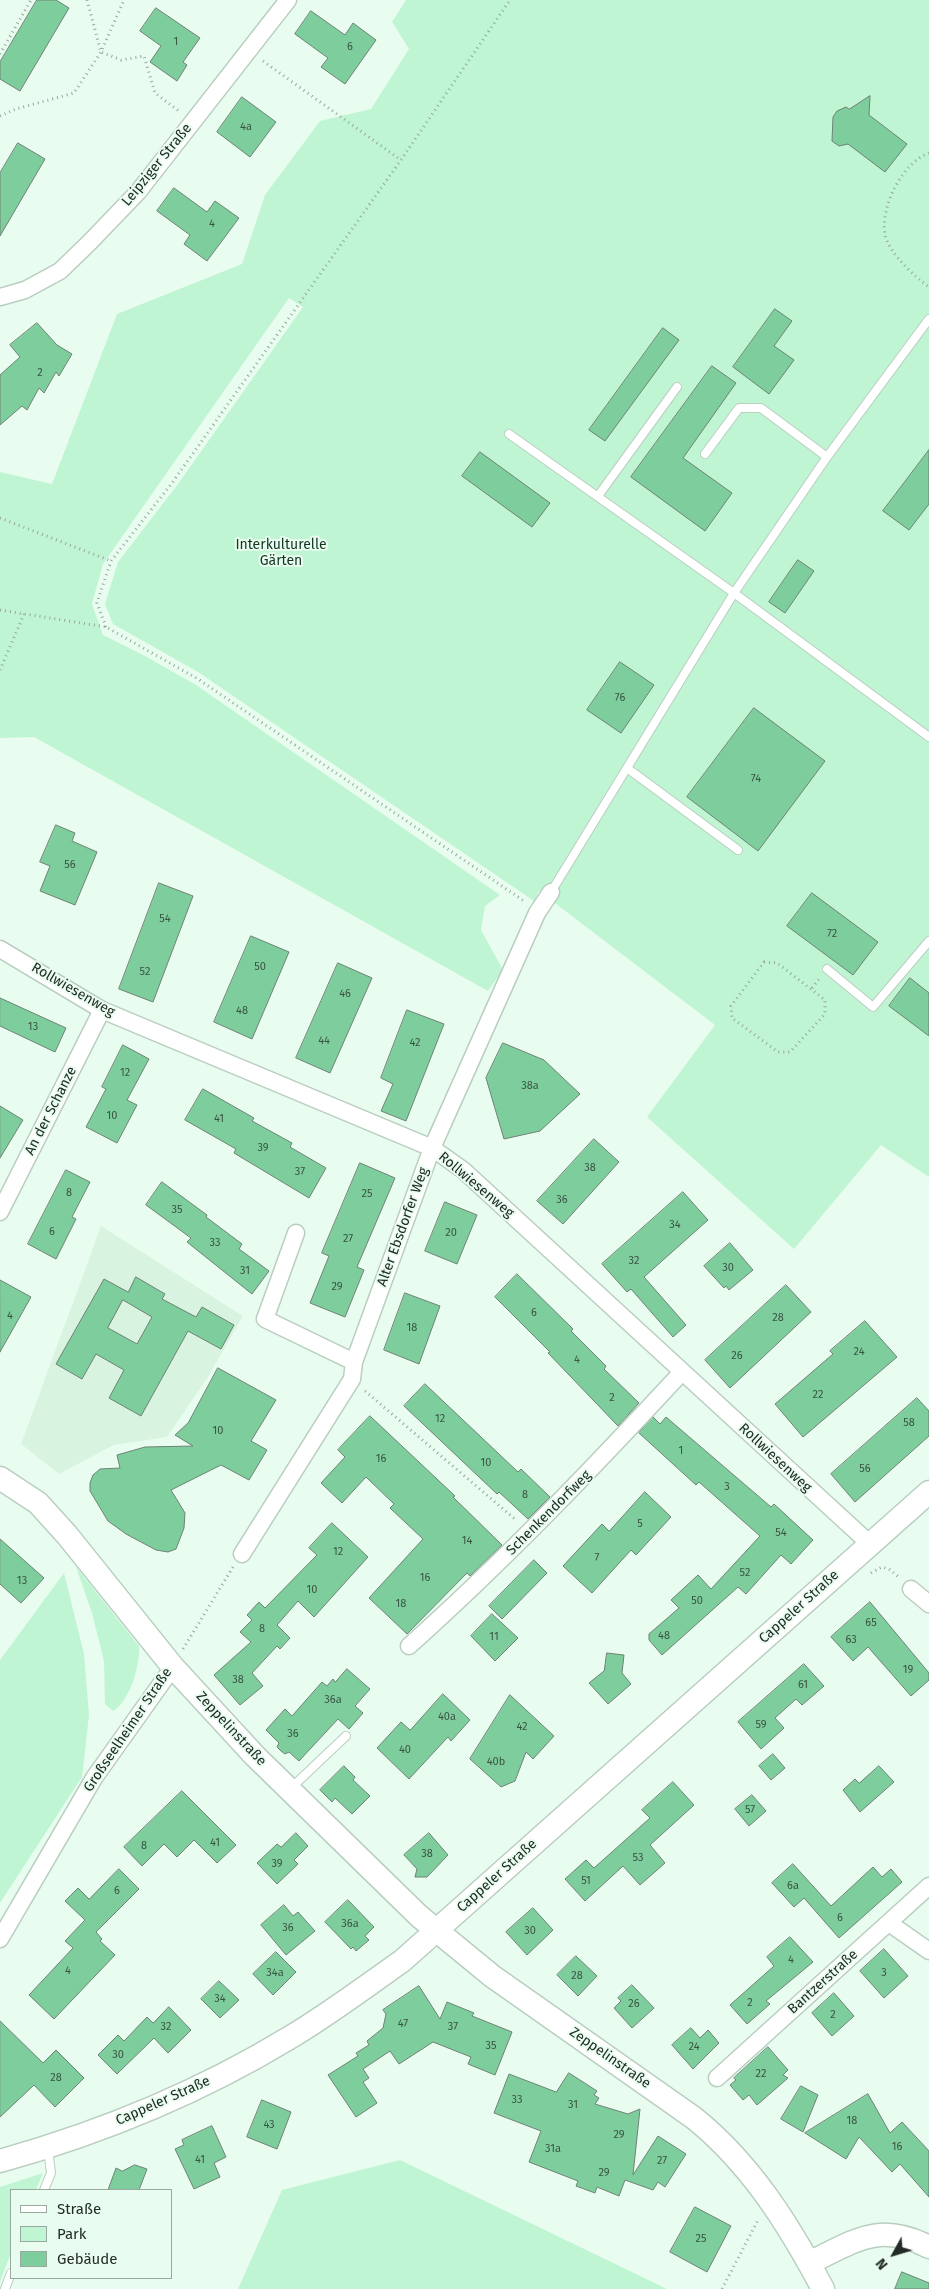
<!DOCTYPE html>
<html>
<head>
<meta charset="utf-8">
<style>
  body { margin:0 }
  #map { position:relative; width:929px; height:2289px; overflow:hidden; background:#e8fdef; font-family:"Fira Sans",sans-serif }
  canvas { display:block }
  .legend { position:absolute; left:10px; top:2189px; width:162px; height:90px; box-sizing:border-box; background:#e8fdef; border:1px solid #99a99f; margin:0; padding:6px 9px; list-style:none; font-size:15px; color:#232b26 }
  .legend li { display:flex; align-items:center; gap:10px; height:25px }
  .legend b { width:25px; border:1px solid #99a99f }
  .north { position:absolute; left:869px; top:2229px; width:50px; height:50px; -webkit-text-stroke:4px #e8fdef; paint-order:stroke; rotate:231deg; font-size:14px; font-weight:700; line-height:20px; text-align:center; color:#232b26 }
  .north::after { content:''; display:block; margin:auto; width:18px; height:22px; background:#232b26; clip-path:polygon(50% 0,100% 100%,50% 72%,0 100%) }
</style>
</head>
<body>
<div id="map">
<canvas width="929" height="2289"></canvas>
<ul class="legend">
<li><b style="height:6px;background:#fff"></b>Straße</li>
<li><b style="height:14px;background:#c0f5d3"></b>Park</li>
<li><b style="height:14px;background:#7ece9d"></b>Gebäude</li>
</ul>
<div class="north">N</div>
</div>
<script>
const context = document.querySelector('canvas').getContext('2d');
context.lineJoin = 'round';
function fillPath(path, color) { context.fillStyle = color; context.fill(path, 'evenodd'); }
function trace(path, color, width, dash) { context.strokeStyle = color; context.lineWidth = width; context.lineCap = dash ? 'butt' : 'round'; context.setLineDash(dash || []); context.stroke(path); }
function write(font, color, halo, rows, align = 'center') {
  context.font = font + ' "Fira Sans",sans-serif'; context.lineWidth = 4; context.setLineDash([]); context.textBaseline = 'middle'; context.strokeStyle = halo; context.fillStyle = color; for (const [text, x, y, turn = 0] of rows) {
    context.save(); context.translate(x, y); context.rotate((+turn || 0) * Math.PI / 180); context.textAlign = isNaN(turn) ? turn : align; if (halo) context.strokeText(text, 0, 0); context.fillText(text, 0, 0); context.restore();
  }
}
const built = new Path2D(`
  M101,1226L243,1316L208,1377L167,1437L114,1445L59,1474L21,1444Z`);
const green = new Path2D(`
  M406,0H929V1177L881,1145L794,1249L647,1117L715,1025L539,891L534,901L198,672L113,624L105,604L118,562L178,484L303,307L289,298L103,564L92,604L103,635L145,656L196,685L500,895L485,906L481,930L503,970L488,991L34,737L0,738V472L52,484L117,314L242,264L265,195L320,121L371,109L409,49L392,22Z
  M76,1567L139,1646C141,1663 129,1703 113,1711L105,1704L104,1661L92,1613Z
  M64,1573L84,1654L89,1715L82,1777L0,1903V1660Z
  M400,2160L667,2289H238L282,2190Z
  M43,2173L36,2190H11V2253L0,2282V2187Z`);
const building = new Path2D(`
  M37,0H56L69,8L20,91L0,79V62Z
  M156,8L200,38L183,62L187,65L177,81L150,62L161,46L140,31Z
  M311,11L345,35L353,23L376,40L345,84L321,67L328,58L295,34Z
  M870,96L869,115L907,144L885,172L848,144L839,146L832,141L833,117L837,111L846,107L849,109Z
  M242,97L276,122L250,157L217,132Z
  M18,143L45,159L0,236V173Z
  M174,188L207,212L215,201L239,218L207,261L184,244L190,235L157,211Z
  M775,309L792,321L774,346L794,360L769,394L733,367Z
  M37,323L57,345L72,354L59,376L56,372L44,393L39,388L27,410L22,406L0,425V375L20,357L10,345Z
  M663,328L679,340L605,441L589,430Z
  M712,366L736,383L683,458L732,493L705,531L631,477Z
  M929,450V504L909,530L883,511Z
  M480,452L550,503L532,527L462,476Z
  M798,560L814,571L785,613L769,602Z
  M620,662L654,685L621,733L587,710Z
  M754,708L825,761L758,851L687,797Z
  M56,825L75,833L72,841L97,852L75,905L40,891L50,866L40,862Z
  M159,883L193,896L153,1002L119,989Z
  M812,893L878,942L853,975L787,926Z
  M251,936L289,952L252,1039L214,1022Z
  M338,963L372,978L330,1073L296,1058Z
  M910,978L929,993V1036L889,1006Z
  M0,998L66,1028L55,1052L0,1026Z
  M407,1010L444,1024L406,1121L381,1111L393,1084L381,1078Z
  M503,1043L544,1060L580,1094L540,1131L504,1139L486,1078Z
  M123,1045L149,1059L127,1100L137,1105L117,1143L86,1127L106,1089L102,1087Z
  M203,1089L254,1118L252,1121L292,1143L290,1147L326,1168L309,1198L234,1153L236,1149L185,1120Z
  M0,1106L23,1120L0,1158Z
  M594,1139L619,1162L563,1224L537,1201Z
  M360,1163L395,1178L357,1267L364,1270L345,1317L310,1303L329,1256L322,1253Z
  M66,1170L90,1182L72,1217L76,1219L56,1259L28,1244Z
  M162,1182L207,1215L206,1217L242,1244L239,1249L269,1271L252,1294L187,1242L191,1238L146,1205Z
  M683,1192L708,1220L644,1277L686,1325L673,1337L631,1289L627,1292L602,1264Z
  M445,1202L477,1215L457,1264L425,1251Z
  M730,1243L753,1270L729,1290L726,1286L724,1288L704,1266Z
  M517,1274L573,1329L571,1331L606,1366L604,1369L639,1403L618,1426L548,1353L550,1352L495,1297Z
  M136,1277L165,1294L162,1299L196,1317L202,1307L234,1325L221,1349L188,1331L141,1416L109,1398L124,1370L96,1354L82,1379L56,1364L104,1279L128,1292ZM123,1300L152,1317L137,1344L108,1328Z
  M0,1280L31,1297L0,1352Z
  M786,1285L811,1312L730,1388L705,1360Z
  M405,1293L440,1306L419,1364L384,1350Z
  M865,1321L897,1357L803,1437L775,1404L833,1354L830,1351Z
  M218,1368L276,1400L251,1441L267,1450L249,1480L221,1465L171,1490L185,1513L184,1528L176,1549L168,1552L156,1550L126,1534L108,1521L90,1491V1483L93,1475L100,1469L120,1468L117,1455L145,1447L193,1446L175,1435L188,1423Z
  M425,1384L518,1472L521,1469L550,1497L528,1519L499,1492L497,1494L404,1406Z
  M917,1398L929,1411V1436L855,1502L831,1474Z
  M370,1416L455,1496L453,1497L502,1545L470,1576L467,1573L407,1634L369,1598L423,1539L390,1508L394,1504L366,1477L342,1503L321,1483L345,1457L338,1450Z
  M653,1417L660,1424L666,1417L771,1507L774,1504L813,1540L791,1564L781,1555L746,1594L738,1587L662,1655L649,1640V1634L679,1608L671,1600L698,1575L711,1589L760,1536L699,1482L696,1485L639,1433Z
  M645,1492L671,1517L636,1555L631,1550L592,1593L563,1566L602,1524L609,1531Z
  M332,1523L368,1557L314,1617L298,1601L277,1625L290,1638L280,1649L277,1646L252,1673L263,1686L240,1705L214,1675L251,1642L240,1632L252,1620L247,1615L259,1602L265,1608L317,1555L309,1548Z
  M0,1539L44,1578L21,1603L0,1584Z
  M534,1560L547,1573L502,1619L489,1606Z
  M870,1602L929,1673V1680L911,1696L868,1647L853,1661L831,1637Z
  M492,1614L518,1638L495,1661L471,1636Z
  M607,1653L624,1655L622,1673L631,1684L608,1704L589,1683L604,1671Z
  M804,1664L824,1686L802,1705L796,1699L775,1718L784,1728L761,1749L738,1722Z
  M347,1669L370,1689L355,1706L363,1713L349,1729L338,1719L299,1761L289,1752L285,1754L281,1751L277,1747L279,1743L266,1730L285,1709L292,1716L322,1682L327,1686L333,1679L335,1682Z
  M443,1694L470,1720L451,1741L448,1737L409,1779L377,1748L401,1722L410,1730Z
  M510,1695L554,1736L533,1759L526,1752L515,1781L501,1787L470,1759Z
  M773,1754L785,1768L771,1780L759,1766Z
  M344,1766L355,1777L353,1780L370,1796L352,1814L335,1798L332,1802L320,1790Z
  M879,1766L894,1782L860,1812L843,1790L855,1779L859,1783Z
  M673,1782L694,1805L650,1845L665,1863L640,1885L623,1866L585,1901L565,1879L586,1860L594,1868L650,1818L642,1810Z
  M182,1791L236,1845L217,1863L194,1840L177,1857L164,1844L142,1866L124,1847Z
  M752,1795L766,1811L749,1826L735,1809Z
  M296,1833L308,1846L294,1860L298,1864L277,1884L257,1863L277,1844L281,1847Z
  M429,1833L448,1855L427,1877H415L417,1869L404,1855Z
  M793,1864L831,1906L873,1867L882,1877L891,1869L902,1882L839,1938L804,1898L794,1907L772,1883Z
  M119,1869L139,1889L96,1932L102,1939L100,1941L115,1955L54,2019L29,1995L73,1948L65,1941L85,1920L65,1901L78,1888L89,1899Z
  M348,1900L374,1927L365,1936L369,1940L356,1951L353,1947L351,1949L325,1922Z
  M284,1905L293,1916L298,1912L315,1931L286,1955L261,1925Z
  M533,1908L553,1930L527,1955L506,1932Z
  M790,1937L813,1962L766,2001L770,2004L747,2024L730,2005L774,1966L767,1957Z
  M884,1949L908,1976L884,1998L860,1971Z
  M276,1952L296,1972L273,1995L253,1974Z
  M576,1956L597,1976L578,1996L557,1975Z
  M219,1981L239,2000L220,2018L201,1999Z
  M632,1985L654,2008L632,2028L614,2008L621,2001L618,1998Z
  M419,1986L440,2019L447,2002L474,2013L472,2016L512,2032L495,2075L468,2064L471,2057L433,2042L399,2064L390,2051L363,2069L369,2078L363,2082L377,2103L356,2117L328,2075L358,2056L356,2053L369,2045L367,2041L383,2028L386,2014L383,2010Z
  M834,1993L854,2016L832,2036L812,2013Z
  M169,2007L191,2030L168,2053L154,2038L117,2074L98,2055L118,2035L124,2041L147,2017L153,2023Z
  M0,2021L43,2063L56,2050L84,2078L55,2107L34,2085L0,2117Z
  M691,2028L700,2038L708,2030L719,2043L693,2069L672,2045Z
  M768,2047L788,2070L783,2075L788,2078L757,2105L749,2095L743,2100L730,2085L736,2080L734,2078Z
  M569,2073L597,2091L594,2095L599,2098L595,2104L628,2114L640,2109L633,2175L658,2136L686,2154L665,2187L658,2182L653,2190L625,2180L619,2196L597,2187L595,2193L576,2186L578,2181L529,2162L541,2131L494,2113L509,2074L556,2092Z
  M801,2086L818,2095L803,2132L781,2119Z
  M868,2094L890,2133L902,2122L929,2151V2197L900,2164L892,2172L859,2137L846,2159L805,2133Z
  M262,2100L291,2112L277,2149L247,2137Z
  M212,2126L226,2157L214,2163L220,2177L194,2189L175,2149L184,2145L182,2140Z
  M135,2165L147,2169L139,2190H108L116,2168L122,2171Z
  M695,2207L731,2226L707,2272L670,2252Z
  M902,2272L929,2283V2289H895Z`);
const path = new Path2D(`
  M87,0L101,52L121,60L144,56L155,93L179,111
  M0,54L31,0
  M263,61L401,160
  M0,116L16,109L74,93L101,52L124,0
  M929,153C902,163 880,207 885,235C889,253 915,277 929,287
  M0,518L111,561
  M0,610L106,627L198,679L524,901
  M106,627L97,603L111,561L172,483L401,160L510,0
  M0,670L24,614
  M764,962L777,963L825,1000V1014L790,1052H778L732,1018L731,1006Z
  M812,988L819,979
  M365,1391L516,1520
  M871,1573L882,1567L889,1569L900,1578
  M183,1649L233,1567
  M722,2289L758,2220`);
const lane = new Path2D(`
  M929,319L827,457L734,593L929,737
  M509,434L734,593L551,892
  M705,454L739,408H761L827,457
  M598,496L677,387
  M627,768L738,850
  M827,969L873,1007L929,941
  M291,1788L346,1736
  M44,2190L51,2173L48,2149
  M5,2289L11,2273`);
const street = new Path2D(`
  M0,297L25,290L60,271L89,243L138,192L288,0
  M0,949L102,1010L432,1148L463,1170L870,1544
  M0,1212L102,1010
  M296,1233L265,1319L354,1362
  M242,1554L352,1379L354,1362L432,1148L537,913L551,892
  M911,1589L929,1604
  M409,1646C505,1560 594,1467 682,1372
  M889,1923L929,1951
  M0,1939L94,1778L173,1667
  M717,2078L929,1886`);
const secondary = new Path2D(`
  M0,1478L38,1503L67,1535L173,1667L255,1756L419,1916L492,1976L694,2118C751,2164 789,2225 823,2289
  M0,2161C100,2133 200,2092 289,2038C328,2015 365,1987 402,1961L929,1492
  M809,2263C855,2241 879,2221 929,2247`);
const numberNames = [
  ["1",176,42],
  ["6",350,47],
  ["4a",246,127],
  ["4",212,224],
  ["2",40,373],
  ["76",620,698],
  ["74",756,779],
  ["56",70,865],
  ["54",165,919],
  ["72",832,934],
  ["50",260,967],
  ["52",145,972],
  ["46",345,994],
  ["48",242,1011],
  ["13",33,1027],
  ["44",324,1041],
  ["42",415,1043],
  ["12",125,1073],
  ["38a",530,1086],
  ["10",112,1116],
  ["41",219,1119],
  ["39",263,1148],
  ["38",590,1168],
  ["37",300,1172],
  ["8",69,1193],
  ["25",367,1194],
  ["36",562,1200],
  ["35",177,1210],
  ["34",675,1225],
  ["6",52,1232],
  ["20",451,1233],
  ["27",348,1239],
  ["33",215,1243],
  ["32",634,1261],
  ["30",728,1268],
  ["31",245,1271],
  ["29",337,1287],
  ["6",534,1313],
  ["4",10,1316],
  ["28",778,1318],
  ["18",412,1328],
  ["24",859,1352],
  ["26",737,1356],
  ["4",577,1360],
  ["22",818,1395],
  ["2",612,1398],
  ["12",440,1419],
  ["58",909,1423],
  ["10",218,1431],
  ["1",681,1451],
  ["16",381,1459],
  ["10",486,1463],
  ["56",865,1469],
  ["3",727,1487],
  ["8",525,1495],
  ["5",640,1524],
  ["54",781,1533],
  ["14",467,1541],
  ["12",338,1552],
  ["7",597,1558],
  ["52",745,1573],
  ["16",425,1578],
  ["13",22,1581],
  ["10",312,1590],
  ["50",697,1601],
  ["18",401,1604],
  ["65",871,1623],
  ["8",262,1629],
  ["48",664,1636],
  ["11",494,1637],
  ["63",851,1640],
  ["19",908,1670],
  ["38",238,1680],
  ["61",803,1685],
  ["36a",333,1700],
  ["40a",447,1717],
  ["59",761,1725],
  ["42",522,1727],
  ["36",293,1734],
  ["40",405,1750],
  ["40b",496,1762],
  ["57",750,1810],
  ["41",215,1843],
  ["8",144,1846],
  ["38",427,1854],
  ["53",638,1858],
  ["39",277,1864],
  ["51",586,1881],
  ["6a",793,1886],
  ["6",117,1891],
  ["6",840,1918],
  ["36a",350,1924],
  ["36",288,1928],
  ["30",530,1931],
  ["4",791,1960],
  ["4",68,1971],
  ["34a",275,1973],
  ["3",884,1973],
  ["28",577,1976],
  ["34",220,1999],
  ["2",750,2003],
  ["26",634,2004],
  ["2",833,2015],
  ["47",403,2024],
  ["32",166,2027],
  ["37",453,2027],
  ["35",491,2046],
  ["24",694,2047],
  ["30",118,2055],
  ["22",761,2074],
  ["28",56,2078],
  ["33",517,2100],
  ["31",573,2105],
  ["18",852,2121],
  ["43",269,2125],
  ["29",619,2135],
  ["16",897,2147],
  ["31a",553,2149],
  ["41",200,2160],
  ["27",662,2161],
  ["29",604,2173],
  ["25",701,2239]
];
const streetNames = [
  ["Leipziger Straße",157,165,-51],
  ["Rollwiesenweg",73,990,30],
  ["An der Schanze",51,1111,-63],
  ["Rollwiesenweg",476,1185,40],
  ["Alter Ebsdorfer Weg",403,1227,-70],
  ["Rollwiesenweg",775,1458,43],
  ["Schenkendorfweg",549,1513,-45],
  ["Cappeler Straße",799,1607,-42],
  ["Zeppelinstraße",231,1729,47],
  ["Großseelheimer Straße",128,1730,-56],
  ["Cappeler Straße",497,1876,-42],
  ["Bantzerstraße",823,1982,-42],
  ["Zeppelinstraße",610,2058,35],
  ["Cappeler Straße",163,2101,-24]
];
const parkNames = [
  ["Interkulturelle",281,545],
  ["Gärten",281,561]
];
fillPath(built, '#d8f4e1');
fillPath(green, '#c0f5d3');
fillPath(building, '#7ece9d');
trace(building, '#6f8275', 1);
trace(lane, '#b9cec0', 10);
trace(street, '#b9cec0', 19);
trace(secondary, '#b9cec0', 25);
trace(path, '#97a79c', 3, [1, 4]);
trace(lane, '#fff', 8);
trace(street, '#fff', 16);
trace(secondary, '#fff', 22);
write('11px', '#3a5444', null, numberNames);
write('14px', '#232b26', '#e8fdef', streetNames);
write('14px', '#123421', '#e8fdef', parkNames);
</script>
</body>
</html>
